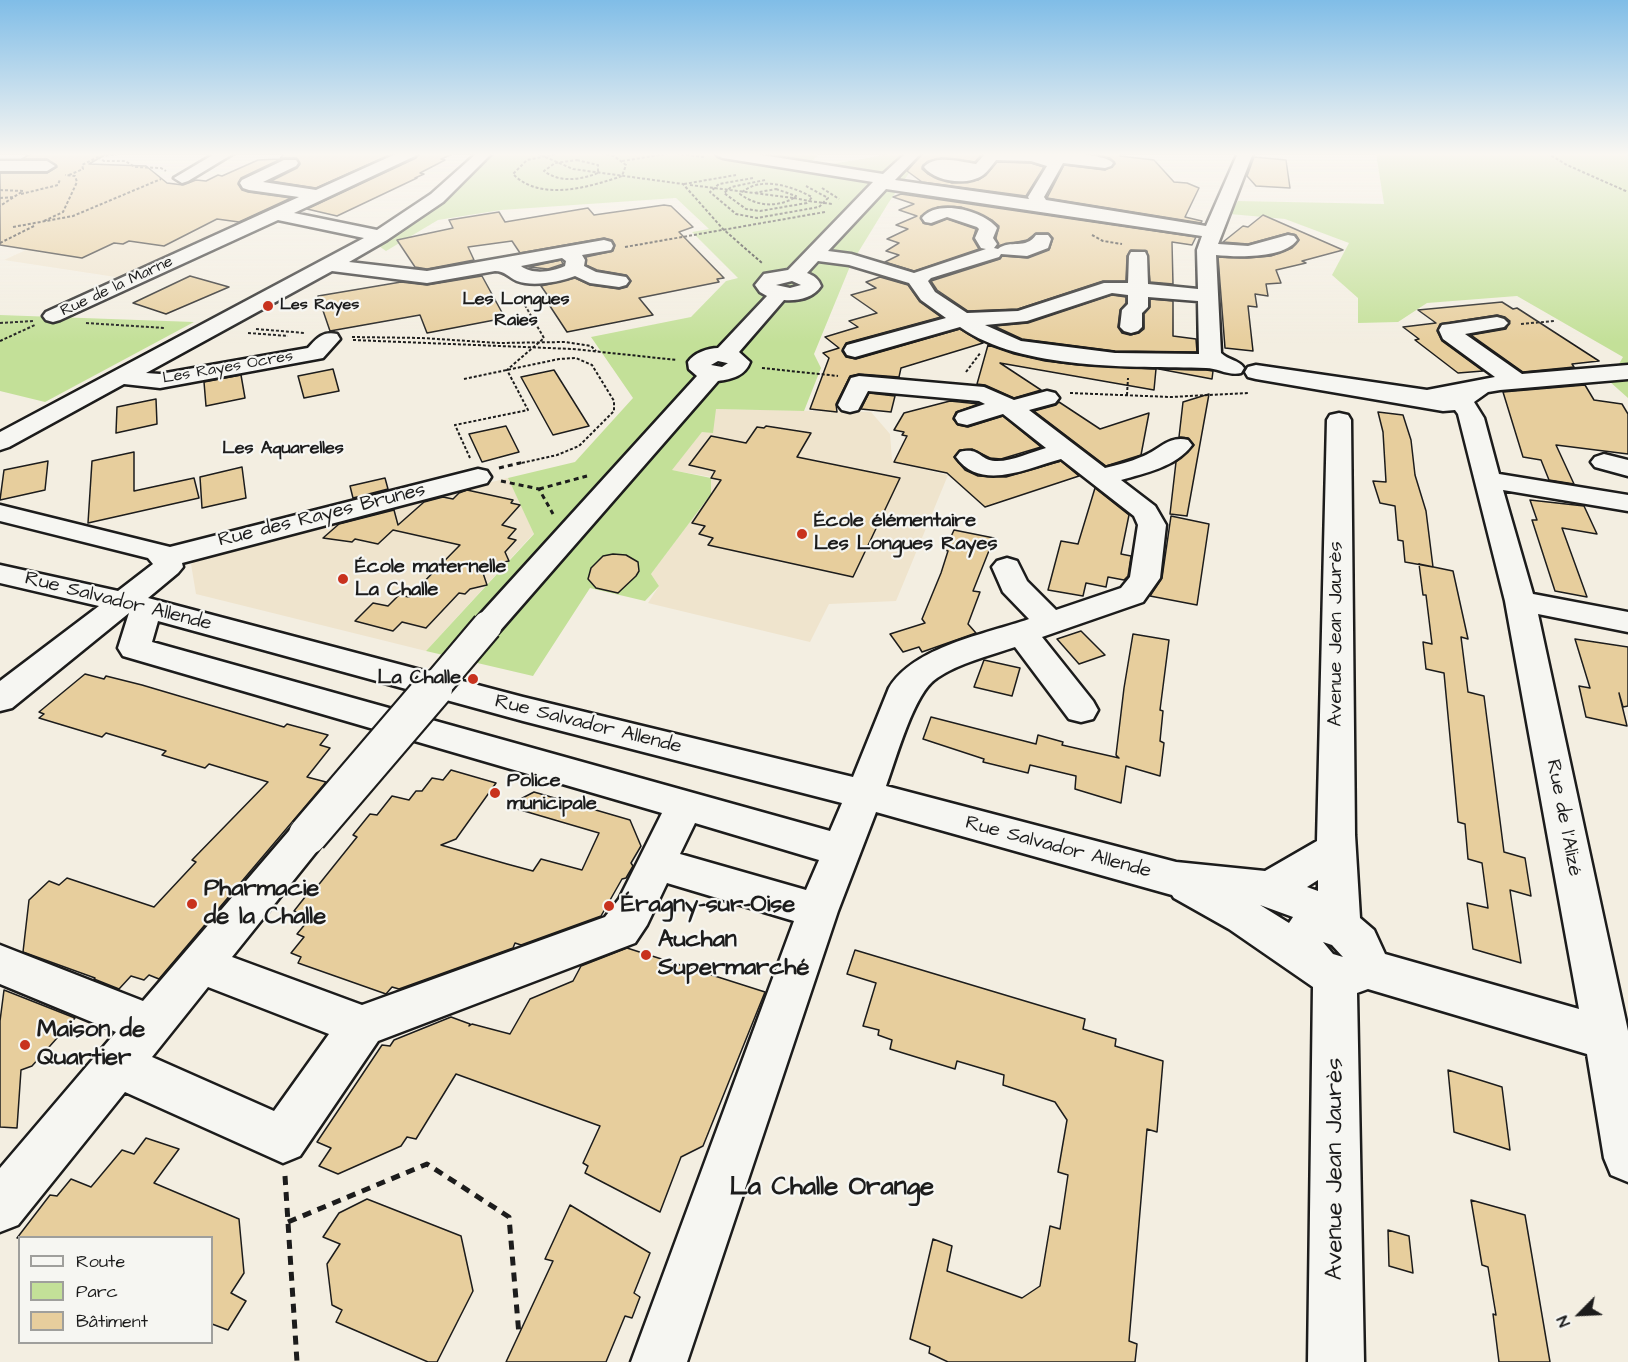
<!DOCTYPE html>
<html>
<head>
<meta charset="utf-8">
<style>
  body { margin:0 }
  #map { position:relative; width:1628px; height:1362px; overflow:hidden; background:#f3eee1; font-family:"Architects Daughter",sans-serif }
  canvas { display:block }
  .legend { position:absolute; left:18px; top:1236px; width:195px; height:108px; box-sizing:border-box; background:#f6f6f2; border:2px solid #9f9f9c; margin:0; padding:8px 10px; list-style:none; font-size:18px; color:#1c1c1c }
  .legend li { display:flex; align-items:center; gap:12px; height:30px }
  .legend b { width:30px; border:2px solid #9f9f9c }
  .north { position:absolute; left:1550px; top:1284px; width:60px; height:60px; -webkit-text-stroke:4px #f6f6f2; paint-order:stroke; rotate:246deg; font-size:16px; font-weight:700; line-height:24px; text-align:center; color:#1c1c1c }
  .north::after { content:''; display:block; margin:auto; width:21px; height:27px; background:#1c1c1c; clip-path:polygon(50% 0,100% 100%,50% 72%,0 100%) }
</style>
</head>
<body>
<div id="map">
<canvas width="1628" height="1362"></canvas>
<ul class="legend">
<li><b style="height:8px;background:#f6f6f2"></b>Route</li>
<li><b style="height:16px;background:#c3e098"></b>Parc</li>
<li><b style="height:16px;background:#e7ce9d"></b>Bâtiment</li>
</ul>
<div class="north">N</div>
</div>
<script>
const context = document.querySelector('canvas').getContext('2d');
context.lineJoin = 'round';
function fillPath(path, color) { context.fillStyle = color; context.fill(path, 'evenodd'); }
function trace(path, color, width, dash) { context.strokeStyle = color; context.lineWidth = width; context.lineCap = dash ? 'butt' : 'round'; context.setLineDash(dash || []); context.stroke(path); }
function write(font, color, halo, rows, align = 'center') {
  context.font = font + ' "Architects Daughter",sans-serif'; context.lineWidth = 4.5; context.setLineDash([]); context.textBaseline = 'middle'; context.strokeStyle = halo; context.fillStyle = color; for (const [text, x, y, turn = 0] of rows) {
    context.save(); context.translate(x, y); context.rotate((+turn || 0) * Math.PI / 180); context.textAlign = isNaN(turn) ? turn : align; if (halo) context.strokeText(text, 0, 0); context.fillText(text, 0, 0); context.restore();
  }
}
const built = new Path2D(`
  M178,180L305,197L122,278L4,260Z
  M716,409L871,412L890,434L892,460L901,464L948,475L896,601L829,604L810,642L648,603L659,586L651,574L711,494V477L671,470L702,432Z
  M508,478L534,533L426,651L196,594L191,564L207,552Z`);
const green = new Path2D(`
  M496,153H820L812,161L832,164L897,153H926L916,163L889,202L851,264L814,354L821,368L804,411L716,409L713,433L702,432L672,470L711,478V494L651,574L659,586L645,601L590,588L533,676L426,651L534,534L508,478L575,462L633,398L591,337L691,317L726,281L738,278L692,232L709,229L676,198L501,210L438,220L386,251L376,244L441,202Z
  M1376,153H1628V398L1609,381L1623,357L1517,296L1427,303L1398,322L1358,323V298L1332,275L1349,243L1285,219L1230,214L1238,201L1384,204Z
  M0,315L194,322L45,402L0,391Z`);
const building = new Path2D(`
  M32,153H108L89,164L146,166L167,183L183,185L196,180L206,181L218,175L222,176L258,160L280,159L284,153H394L316,188L271,181L297,168L300,164L296,158H283L241,178L238,184L242,190L248,192L291,198L239,222L217,219L164,246L129,241L123,244L114,243L82,258L0,245V173H47L57,167L47,159H22Z
  M420,153H455L441,159L445,160L420,173L424,174L415,178H417L337,216L307,209L416,158Z
  M923,153H983L975,162L942,158L928,161L923,165L922,169L928,174L952,183L978,180L986,175L997,162L1031,163L1044,167L1026,196L922,182L907,171Z
  M1086,153H1121L1120,156L1154,160L1174,182L1187,183L1199,188L1185,217L1202,221L1201,223L1047,198L1064,165L1105,170L1115,164L1110,158Z
  M1254,157L1286,160L1290,188L1256,186L1247,176Z
  M901,194L1196,237L1192,245L1172,242L1173,284L1150,282L1147,251L1131,250L1127,256L1126,281H1103L1018,309L968,311L937,290L931,281L1000,259L1002,256L1028,258L1049,250L1053,238L1048,233H1036L1027,240L998,246L996,238L999,226L992,220L961,207H938L921,216L923,223L932,225L947,219L976,229L973,239L979,249L914,271L885,262L899,255L886,251L899,243L887,239L908,229L896,225L917,216L899,210L914,204L893,197Z
  M664,205L671,206L693,227L679,232L724,278L717,279L719,282L639,298L653,315L567,332L544,297L548,296L541,286L575,278L590,285L619,289L627,287L631,281L626,275L597,270L586,265V257L613,251L615,245L612,240L604,238L520,253L512,241L468,247L474,260L427,269L415,267L397,240L453,228L449,220L499,212L505,222L588,208L594,215Z
  M1263,215L1343,250L1302,261L1306,263L1276,270L1281,283L1266,284L1268,296L1255,294L1257,307L1248,306L1253,351L1225,348L1218,257L1247,258L1271,256L1292,248L1299,240L1296,235L1288,233L1248,244L1223,242L1243,226L1248,227Z
  M561,260L563,264L548,269L529,267Z
  M190,276L229,287L166,314L133,303Z
  M482,276L505,318L427,333L420,315L330,331L318,296L401,282L427,285Z
  M880,277L908,285L920,302L941,317L846,343L842,351L846,357L856,359L960,329L983,343L901,368L899,377L859,374L850,376L836,404L837,412L810,409L829,358L823,353L839,348L825,337L858,327L849,321L877,313L851,295L876,288L866,282Z
  M1112,295L1126,297V303L1120,310L1118,327L1122,333L1130,335L1139,333L1144,329V314L1150,307V299L1173,301V336L1196,339L1197,352L1115,351L1022,339L994,326L1028,323Z
  M1502,302L1513,309L1517,308L1599,361L1572,364L1574,367L1523,372L1471,335L1506,329L1510,321L1505,317L1497,315L1440,324L1437,331L1442,341L1483,371L1458,373L1415,340L1419,339L1403,327L1436,323L1418,310Z
  M988,345L1014,354L1045,361L1078,365L1156,369L1154,390L1000,363L1041,390L1014,398L985,385L977,384Z
  M333,369L339,391L304,398L298,376Z
  M1159,369L1206,370L1213,371L1212,379Z
  M554,370L589,426L553,435L521,377Z
  M241,375L245,398L206,406L204,382Z
  M1585,385L1594,400L1622,404L1628,414V454L1556,445L1574,484L1549,480L1541,460L1523,457L1503,392Z
  M869,393L895,396L891,412L861,409Z
  M1209,394L1187,516L1170,514L1176,462L1194,445L1188,438L1179,437L1183,402Z
  M156,399L157,424L116,433L117,407Z
  M950,401L979,404L956,412L953,419L958,425L968,427L1003,416L1041,447L1001,459L990,458L972,449L960,450L954,457L965,470L978,476L1006,477L1061,461L1079,476L985,507L947,473L894,462L907,436L902,435L904,432L894,430L904,413Z
  M1059,402L1100,429L1149,413L1141,455L1106,466L1034,411L1056,405Z
  M1378,412L1403,415L1411,440L1415,475L1426,511L1433,567L1405,562L1403,541L1398,540L1395,506L1380,503L1373,481L1386,482L1383,432Z
  M506,426L519,452L482,462L469,434Z
  M766,426L811,433L797,457L900,478L853,577L708,545L713,538L699,534L705,526L692,523L721,480L711,478L715,471L689,465L711,436L746,443L757,427L764,428Z
  M134,452V491L194,478L199,498L88,523L92,461Z
  M48,461L45,490L0,500L4,470Z
  M242,467L246,498L202,508L200,477Z
  M385,478L388,489L353,498L350,486Z
  M1095,488L1129,515L1121,554L1131,556L1128,576L1124,580L1108,577L1106,587L1086,583L1083,596L1048,590L1061,541L1078,544Z
  M467,490L513,500L511,503L520,505L502,525L516,529L508,538L516,540L505,552L509,561L481,567L487,585L470,589L465,594L459,593L426,628L402,622L393,631L355,621L373,603L388,606L399,595L409,597L460,545L393,530L378,544L355,539L352,542L323,538L339,524L394,510L398,525L424,502L443,497L453,499L459,493Z
  M1530,500L1584,506L1597,534L1562,528L1587,597L1555,591L1532,520H1537Z
  M1171,516L1209,524L1197,605L1150,596L1162,578Z
  M954,530L994,538L973,591L980,592L968,624L976,633L922,652L919,647L903,652L890,634L925,623L922,619L941,573L948,551L945,550Z
  M613,554L626,555L638,562L639,571L636,576L618,593L596,588L588,579L591,568L603,556Z
  M1419,564L1453,571L1468,639L1461,637L1468,692L1484,696L1504,852L1525,858L1531,896L1510,890L1521,963L1473,949L1467,903L1488,908L1482,863L1468,859L1465,824L1458,822L1444,673L1426,669L1423,642L1432,644L1426,595H1423Z
  M1081,631L1105,655L1079,664L1057,639Z
  M1133,634L1169,640L1160,710L1163,711L1160,741L1164,743L1160,776L1126,766L1121,803L1075,789L1076,776L1030,765L1028,773L983,762L984,759L923,739L931,717L1036,744L1038,735L1063,742L1062,745L1119,758L1116,755L1124,688Z
  M1575,639L1628,647V706L1623,707L1619,693L1627,726L1586,717L1579,686L1590,688Z
  M984,660L1020,668L1012,696L974,687Z
  M85,674L104,679L106,676L142,685L284,727L287,724L328,735L320,745L330,748L307,777L326,782L159,979L149,975L144,980L131,976L119,989L94,979L95,978L23,952L29,900L49,881L59,885L67,878L154,907L196,862L192,860L268,782L209,764L205,768L162,755L166,751L106,733L102,737L39,718L44,714L39,712Z
  M451,770L496,783L456,839L441,845L507,864L533,871L541,859L582,870L599,833L507,806L534,792L630,820L641,846L631,863L633,866L626,878L622,879L601,916L521,945L515,943L513,948L399,989L392,987L386,994L298,963L301,957L291,953L304,937L297,934L311,917L294,911L309,892L312,893L357,837L353,835L370,814L377,815L392,796L409,800L416,791H422L432,778L443,780Z
  M627,948L765,992L703,1146L681,1157L660,1212L585,1173L588,1166L583,1163L600,1126L456,1074L416,1139L407,1137L401,1146L338,1174L319,1166L331,1148L317,1142L382,1045L390,1046L394,1040L451,1017L470,1024L469,1026L472,1024L510,1034L530,999L573,981L581,966Z
  M855,950L1085,1019L1083,1029L1116,1039L1115,1046L1163,1061L1157,1132L1147,1129L1129,1341L1137,1344L1135,1362H948L929,1353L930,1347L910,1339L933,1239L952,1246L947,1271L1022,1298L1040,1286L1050,1226L1060,1229L1068,1175L1058,1172L1067,1120L1055,1102L1003,1085L1004,1075L957,1061L955,1069L890,1049L892,1040L878,1035L879,1030L863,1026L876,983L847,974Z
  M4,990L75,1018L32,1066L21,1070L17,1128L0,1127V1021Z
  M1448,1070L1502,1087L1510,1150L1454,1132Z
  M146,1138L179,1149L154,1183L239,1219L244,1273L231,1293L246,1301L228,1330L212,1324V1238H17L50,1195L57,1196L71,1179L91,1187L122,1150L134,1154Z
  M367,1199L461,1236L473,1291L437,1362H428L336,1322L342,1310L332,1305L327,1264L340,1244L323,1237L339,1213Z
  M1471,1200L1525,1215L1550,1362H1499L1493,1314L1496,1315L1488,1267L1482,1265Z
  M570,1205L650,1253L634,1293L640,1297L632,1318L625,1316L606,1362H506L553,1261L545,1259Z
  M1388,1230L1409,1236L1413,1273L1389,1266Z`);
const pathFar2 = new Path2D(`
  M536,153L573,169L683,184L723,229L762,263
  M560,153L527,160L513,174C540,202 590,187 622,176L626,165L614,156L600,153
  M1547,153L1567,165L1628,192
  M98,157L104,161H125L135,167L161,168L166,171
  M577,160L598,165V173C580,180 560,183 544,171L555,163Z
  M622,161L672,153L704,157
  M69,175L83,169L82,165L98,157L123,153
  M753,178L719,184L710,192L736,214L757,218L819,207L828,198L806,186
  M765,180L731,187L724,193L746,209L760,211L807,203L809,201
  M684,184L736,175
  M690,185L754,193
  M822,188L839,199
  M776,189L796,196L794,198L754,193Z
  M0,190L23,191L0,206
  M21,194L58,185L60,179
  M0,198L15,197
  M794,198L809,201
  M794,198C776,208 756,206 740,194C760,175 791,186 812,197L809,201
  M809,201L832,204
  M44,221L63,212L77,182L75,176L65,175
  M13,227L73,216L161,179
  M1092,235L1103,241L1122,244
  M0,243L34,226
  M625,247L825,212
  M0,323L34,321
  M86,323L165,328
  M1521,324L1554,321
  M256,329L305,333
  M248,333L288,336
  M352,337L422,338L499,343L565,342L591,346L596,351
  M353,340L573,349L677,360
  M0,341L35,325
  M762,368L838,376
  M966,372L981,352
  M464,379L559,359L576,358L592,365L614,401V411L579,446L557,455L517,464
  M1070,393L1171,397L1248,393
  M1127,395L1128,378
  M470,458L455,425L528,410L507,370L544,338L519,295`);
const pathFar1 = new Path2D(`
  M499,468L524,462
  M501,481L539,489L553,514
  M539,489L587,476`);
const path = new Path2D(`
  M285,1176L297,1362
  M288,1222L427,1164L509,1217L519,1335`);
const minor = new Path2D(`
  M216,153H234L188,181L182,183L174,178Z
  M398,153H418L415,156L294,213L377,230L431,194L477,153H492L443,202L387,240L349,262L427,271L604,240L611,242L613,246L611,250L582,255L585,260L584,266L596,272L626,277L629,281L626,285L619,287L590,283L575,276C559,282 533,287 517,281C508,277 505,271 495,271L427,283L332,271L146,373L160,374L308,348C317,338 323,331 337,334L340,339L323,358L160,388L124,384L9,447L0,450V432L364,238L278,220L60,320L53,322L46,320L43,316L46,312L299,197L249,190L243,188L240,183L242,180L284,160H296L298,163L296,166L263,182L316,190ZM562,258L566,261L565,266C552,272 532,275 521,266Z
  M716,153H749L883,174L906,153H921L895,180L1029,199L1028,197L1047,166L1031,161L996,160C992,165 988,171 983,175C968,186 935,182 924,167C936,154 961,162 976,164L986,153H1040C1047,156 1051,152 1059,153C1071,153 1106,155 1113,163L1111,166L1105,168L1063,163L1044,197L1046,200L1206,226L1238,153H1253L1218,244L1248,246L1288,235L1294,236L1297,240C1284,259 1236,257 1216,255L1221,353C1228,360 1239,360 1244,368L1241,373C1228,376 1218,368 1206,368C1131,366 1023,371 960,327L855,357L847,355L844,350L847,345L946,318L921,300L909,283L849,265L818,261L807,273C814,276 818,278 821,286C813,298 798,301 784,300L739,352L750,362C745,376 732,379 718,381L498,633L487,636L476,633L471,626L476,619L697,376L689,369L688,362C694,353 708,348 718,348L767,296L760,292L755,285L764,274L788,270L873,182L723,158L718,156ZM886,189L1202,236L1197,250L1198,289L1148,284L1147,256L1145,252H1131L1129,256L1128,283H1104L1018,311L967,313L935,292L928,281L931,278L999,257L1001,254L1027,256L1048,248L1051,239L1048,235H1036C1026,250 1010,239 998,249L994,248L997,244L993,238L997,228C985,211 937,198 922,218L925,222L931,223L947,217L977,227L979,229L975,238L981,248L986,249L914,273L851,254L828,251ZM792,281L801,285L790,288L776,285ZM1112,293L1128,295V304L1122,310L1120,327L1124,331L1131,333L1138,331L1142,327V313L1148,307V297L1198,301L1199,354L1115,353L1021,341L985,325L1027,321ZM718,361L727,363H728L722,367L711,365Z
  M0,161H47L55,166L47,171H0Z
  M1497,317L1504,319L1508,323L1504,327L1465,334L1522,374L1628,365V379L1500,390L1488,392L1474,402L1484,418L1499,474L1628,495V511L1503,490L1533,594L1628,612V632L1538,614L1628,1031V1182L1611,1175L1604,1158L1587,1054L1368,989L1357,993L1364,1362H1308L1313,987L1229,929L1174,898L1172,895L876,812L838,911L687,1362H631L794,921L667,883L647,925L635,943L378,1041L300,1156L283,1163L125,1092L18,1225L0,1232V1168L116,1032L0,984V945L143,1001L295,824L308,819L321,824L327,835L321,846L232,957L362,1005L605,917L619,899L662,813L123,656L118,648L129,613L12,708L0,711V681L99,606L0,583V565L118,591L153,564L148,558L0,521V505L170,547L478,469L487,471L491,477L487,483L182,563L183,567L178,573L148,598L523,697L853,777L889,688C913,647 986,634 1029,619L1003,592L992,567L997,561L1007,558L1017,561L1027,581L1056,610L1121,588L1130,577L1138,525L1134,516L1061,459C1028,468 981,492 956,457L960,452C980,447 979,460 995,461C1011,462 1031,452 1046,448L1003,414L967,425L958,423L955,418L958,413L985,404L979,401L868,391L858,410L850,412L842,410L838,405L851,378L859,376L984,387L1014,400L1047,391L1055,393L1059,398L1055,403L1029,410L1105,468C1117,465 1130,462 1141,457C1159,451 1168,435 1188,440L1192,445C1176,467 1145,473 1121,480L1155,506L1166,525L1160,578L1143,602L1042,637L1093,701L1098,710L1093,719L1081,722L1069,719L1015,647C989,656 959,663 937,678C914,692 896,759 886,786L1176,862L1265,871L1317,841L1327,420L1330,415L1339,413L1348,415L1351,420L1355,835L1360,918L1374,930L1385,954L1579,1009L1505,601L1458,414L1455,410L1443,411L1256,379L1248,377L1245,372L1248,367L1256,365L1427,390L1495,377L1443,339L1439,330L1442,325L1450,324ZM158,621L523,721L842,803L830,831L152,642ZM695,823L819,860L806,890L680,854ZM1318,880V891L1307,887ZM1260,905L1293,917L1289,923ZM1323,942L1332,945L1343,957L1333,954ZM208,987L329,1034L274,1111L152,1057Z
  M1604,454L1628,460V476L1595,467L1591,462L1595,457Z`);
const minorBridgeFar1 = new Path2D(`
  M432,691L487,626`);
const minorBridge = new Path2D(`
  M308,835L433,689`);
const markers = [
  [268,306,6,"#c8321e"],
  [802,534,6,"#c8321e"],
  [343,579,6,"#c8321e"],
  [473,679,6,"#c8321e"],
  [495,793,6,"#c8321e"],
  [192,904,6,"#c8321e"],
  [609,906,6,"#c8321e"],
  [646,955,6,"#c8321e"],
  [25,1045,6,"#c8321e"]
];
const farStreetnames = [
  ["Rue de la Marne",117,287,-25],
  ["Les Rayes Ocres",228,368,-10]
];
const farPoinames = [
  ["Les Rayes",280,306]
];
const farNeighbourhoodnames = [
  ["Les Longues",516,300],
  ["Raies",516,321],
  ["Les Aquarelles",283,449]
];
const streetNames = [
  ["Rue des Rayes Brunes",322,516,-14],
  ["Rue Salvador Allende",118,602,14],
  ["Avenue Jean Jaurès",1337,634,-90],
  ["Rue Salvador Allende",588,725,14],
  ["Rue de l'Alizé",1563,818,79],
  ["Rue Salvador Allende",1058,848,15]
];
const poiNames = [
  ["École élémentaire",814,522],
  ["Les Longues Rayes",814,545],
  ["École maternelle",355,568],
  ["La Challe",355,591],
  ["La Challe",461,679,"right"],
  ["Police",507,782],
  ["municipale",507,805]
];
const nearPoinames = [
  ["Pharmacie",204,890],
  ["de la Challe",204,918],
  ["Éragny-sur-Oise",621,906],
  ["Auchan",658,941],
  ["Supermarché",658,969],
  ["Maison de",37,1031],
  ["Quartier",37,1059]
];
const nearStreetnames = [
  ["Avenue Jean Jaurès",1336,1169,-90]
];
const nearNeighbourhoodnames = [
  ["La Challe Orange",832,1189]
];
fillPath(built, '#efe4cd');
fillPath(green, '#c3e098');
fillPath(building, '#e7ce9d');
trace(building, '#1c1c1c', 1.5);
trace(minor, '#1c1c1c', 5);
trace(pathFar2, '#1c1c1c', 2, [3, 2]);
trace(pathFar1, '#1c1c1c', 3, [5, 4]);
trace(path, '#1c1c1c', 5, [9, 7]);
fillPath(minor, '#f6f6f2');
trace(minorBridgeFar1, '#1c1c1c', 33, []);
trace(minorBridge, '#1c1c1c', 42, []);
trace(minorBridgeFar1, '#f6f6f2', 29);
trace(minorBridge, '#f6f6f2', 38);
const sky = context.createLinearGradient(0, 0, 0, 343);
sky.addColorStop(0, '#80bde7');
sky.addColorStop(0.45, '#faf7f2');
sky.addColorStop(1, '#faf7f200');
context.fillStyle = sky;
context.fillRect(0, 0, 1628, 343);
for (const [x, y, r, color] of markers) { const dot = new Path2D(); dot.arc(x, y, r, 0, 2 * Math.PI); context.fillStyle = color; context.fill(dot); trace(dot, '#f6f6f2', 2); }
write('16px', '#1c1c1c', '#f6f6f2', farStreetnames);
write('bold 16px', '#1c1c1c', '#f6f6f2', farPoinames, 'left');
write('bold 18px', '#1c1c1c', '#f6f6f2', farNeighbourhoodnames);
write('20px', '#1c1c1c', '#f6f6f2', streetNames);
write('bold 20px', '#1c1c1c', '#f6f6f2', poiNames, 'left');
write('bold 24px', '#1c1c1c', '#f6f6f2', nearPoinames, 'left');
write('24px', '#1c1c1c', '#f6f6f2', nearStreetnames);
write('bold 26px', '#1c1c1c', '#f6f6f2', nearNeighbourhoodnames);
</script>
</body>
</html>
